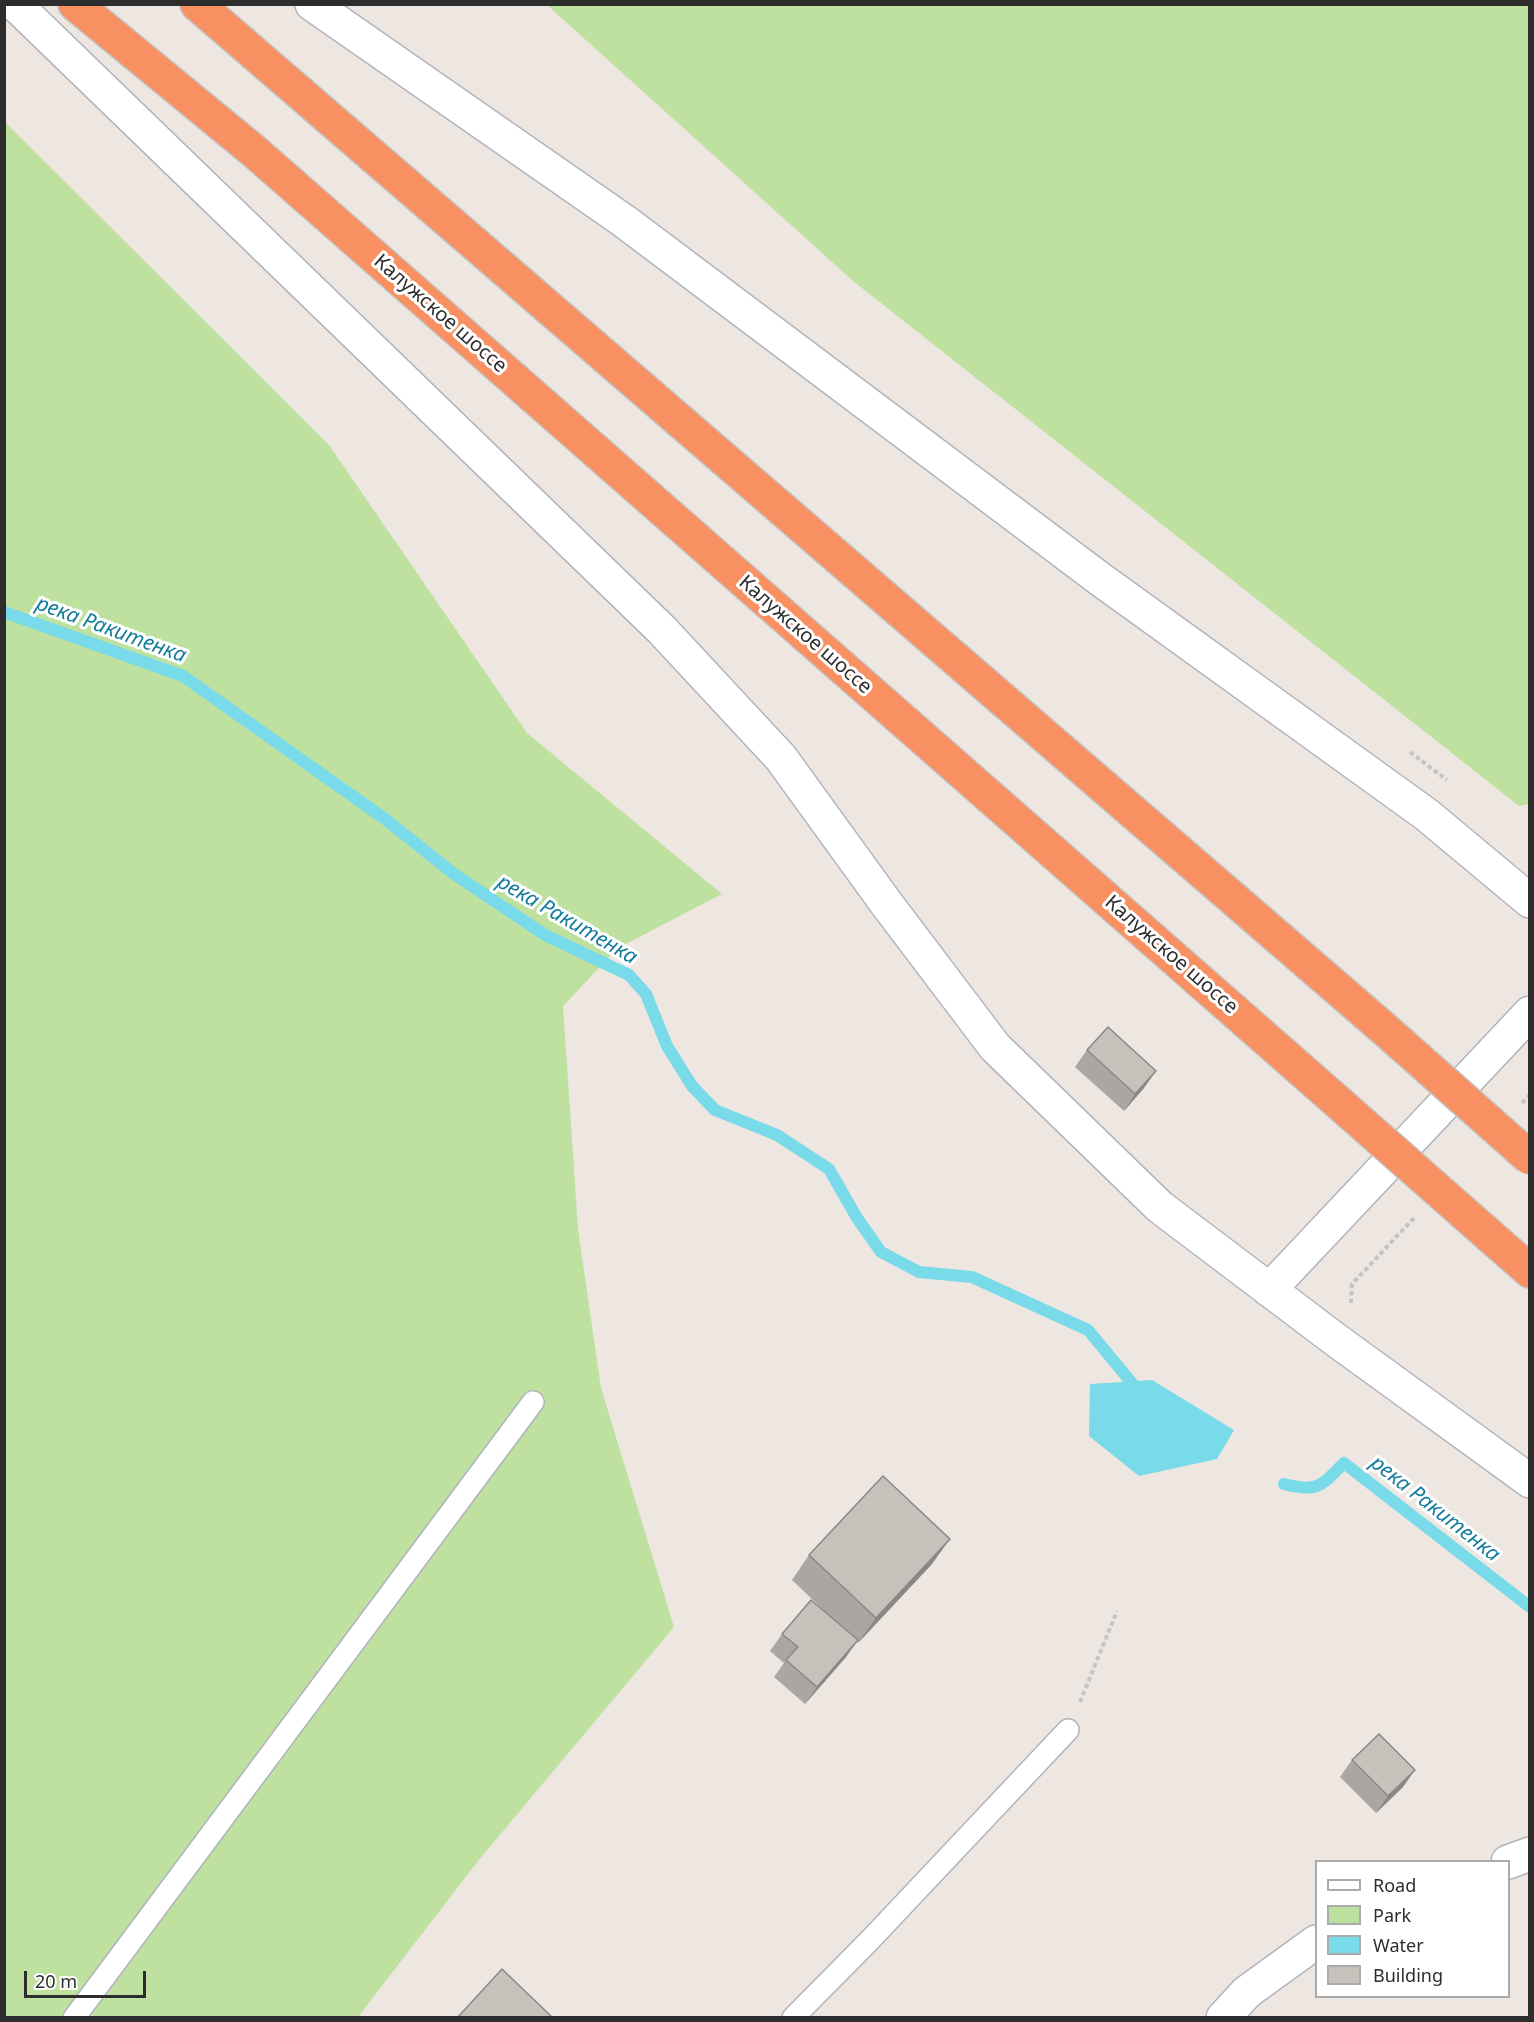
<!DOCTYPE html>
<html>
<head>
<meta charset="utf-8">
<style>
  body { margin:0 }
  #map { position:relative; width:1534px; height:2022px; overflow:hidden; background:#eee6e0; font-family:"Noto Sans",sans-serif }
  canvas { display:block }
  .frame { position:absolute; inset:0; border:6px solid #2d2d2d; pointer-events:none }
  .legend { position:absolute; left:1315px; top:1860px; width:195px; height:138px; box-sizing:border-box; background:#fff; border:2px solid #ababab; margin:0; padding:8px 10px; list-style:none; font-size:18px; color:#2d2d2d }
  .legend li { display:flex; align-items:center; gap:12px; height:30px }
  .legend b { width:30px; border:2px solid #ababab }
  .scale { position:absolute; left:24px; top:1971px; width:122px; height:27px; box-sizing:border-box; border:3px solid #2d2d2d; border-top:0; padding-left:8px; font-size:18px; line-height:21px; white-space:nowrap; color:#2d2d2d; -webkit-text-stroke:4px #fff; paint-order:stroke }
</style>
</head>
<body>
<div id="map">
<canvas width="1534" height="2022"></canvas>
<div class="frame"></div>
<ul class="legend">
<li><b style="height:8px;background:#fff"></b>Road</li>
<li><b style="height:16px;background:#bee1a0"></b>Park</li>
<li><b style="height:16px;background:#79daea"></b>Water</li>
<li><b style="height:16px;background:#c7c1bb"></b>Building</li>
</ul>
<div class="scale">20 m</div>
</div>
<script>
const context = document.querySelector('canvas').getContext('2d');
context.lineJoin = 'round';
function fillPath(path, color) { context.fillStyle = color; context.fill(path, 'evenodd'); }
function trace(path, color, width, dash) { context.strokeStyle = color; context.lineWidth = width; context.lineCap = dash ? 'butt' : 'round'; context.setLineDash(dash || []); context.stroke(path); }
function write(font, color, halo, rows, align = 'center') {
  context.font = font + ' "Noto Sans",sans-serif'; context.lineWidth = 6; context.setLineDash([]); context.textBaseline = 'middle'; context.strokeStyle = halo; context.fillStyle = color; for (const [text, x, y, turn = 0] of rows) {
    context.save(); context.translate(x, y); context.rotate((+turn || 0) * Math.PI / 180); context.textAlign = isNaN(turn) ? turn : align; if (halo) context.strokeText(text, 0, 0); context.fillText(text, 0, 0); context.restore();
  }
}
const green = new Path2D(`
  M547,5H1529V804L1519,806L853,281Z
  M4,121L329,445L527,733L722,894L618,948L563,1006L578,1229L601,1388L674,1627L478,1861L358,2017L103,2018L91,2015L90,2018L5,2017Z`);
const water = new Path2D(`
  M1152,1380L1234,1430L1217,1459L1139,1476L1089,1436L1090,1384Z`);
const stream = new Path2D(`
  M4,612L183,676L385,819L454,874L545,935L629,975L646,994L667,1046L692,1086L715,1110L777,1135L829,1169L857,1218L881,1252L919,1272L972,1277L1088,1330L1141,1394
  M1284,1484C1318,1493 1321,1486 1344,1463L1530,1607`);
const path = new Path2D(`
  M1410,752L1447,780
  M1522,1103L1530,1095
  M1351,1303L1352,1284L1414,1218
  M1080,1702L1117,1611`);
const lane = new Path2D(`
  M74,2018L533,1402
  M793,2018L870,1940L1068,1730`);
const street = new Path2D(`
  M1508,1862L1530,1854
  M1223,2018L1247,1992L1316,1942`);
const secondary = new Path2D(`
  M15,4L662,630L781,758L886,903L995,1047L1160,1207L1336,1340L1530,1481
  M312,4L624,221L1100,579L1427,815L1530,901
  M1269,1290L1530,1013`);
const highway = new Path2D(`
  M75,4L255,152L1331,1096
  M197,4L1382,1027
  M1490,1236L1530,1271`);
const highwayBridge = new Path2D(`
  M1382,1027L1530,1158
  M1331,1096L1490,1236`);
const wall = new Path2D(`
  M1087,1050L1144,1088L1124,1111L1075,1067Z
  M809,1555L932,1564L858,1643L857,1641L846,1657L805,1704L774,1677L784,1663L770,1651L782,1634L837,1623L792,1580Z
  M1352,1760L1403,1787L1376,1813L1340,1777Z`);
const shadedWall = new Path2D(`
  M1156,1071L1144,1088L1124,1111L1135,1094Z
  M950,1539L932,1564L858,1643L876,1618Z
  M858,1640L846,1657L805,1704L817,1687Z
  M1415,1770L1403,1787L1376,1813L1388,1796Z`);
const building = new Path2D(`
  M1108,1027L1156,1071L1135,1094L1087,1050Z
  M883,1476L950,1539L876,1618L809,1555Z
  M811,1600L858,1640L817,1687L786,1660L798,1647L782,1634Z
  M1379,1734L1415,1770L1388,1796L1352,1760Z
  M502,1969L553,2018H457Z`);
const streetNames = [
  ["Калужское шоссе",440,314,41],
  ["Калужское шоссе",805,635,41],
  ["Калужское шоссе",1171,955,41]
];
const waterNames = [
  ["река Ракитенка",111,630,20],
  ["река Ракитенка",567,920,30],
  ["река Ракитенка",1435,1509,38]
];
fillPath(green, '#bee1a0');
fillPath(water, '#79daea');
trace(stream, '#79daea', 12);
trace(lane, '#b1b4bd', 24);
trace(street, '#b1b4bd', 36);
trace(secondary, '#b1b4bd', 36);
trace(highway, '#c4c4c4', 36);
trace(path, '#c4c4c4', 4, [4.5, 3]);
trace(lane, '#fff', 21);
trace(street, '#fff', 33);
trace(secondary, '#fff', 33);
trace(highway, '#f89062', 33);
trace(highwayBridge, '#c4c4c4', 36, []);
trace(highwayBridge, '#f89062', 33);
fillPath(wall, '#aba6a1');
fillPath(shadedWall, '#8b8783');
fillPath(building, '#c7c1bb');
trace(building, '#8b8783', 1.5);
write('20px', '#2d2d2d', '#fff', streetNames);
write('italic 21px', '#147d9b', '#fff', waterNames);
</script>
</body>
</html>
